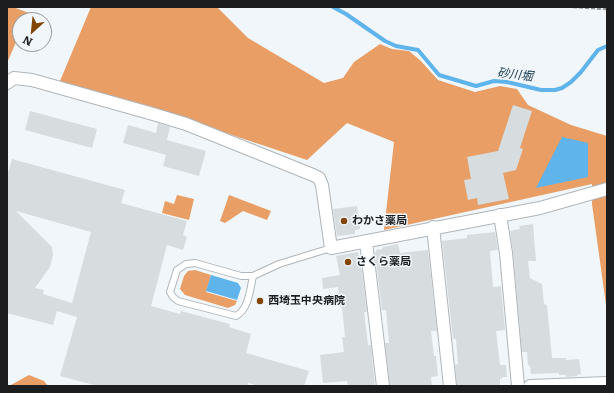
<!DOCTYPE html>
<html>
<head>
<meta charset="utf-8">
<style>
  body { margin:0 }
  #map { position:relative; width:614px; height:393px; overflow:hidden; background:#f1f6fa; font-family:Literata,serif }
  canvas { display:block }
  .frame { position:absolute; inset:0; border:8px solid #1c1d1f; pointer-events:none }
  .north { position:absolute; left:12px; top:12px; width:40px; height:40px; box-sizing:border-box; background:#f1f6fa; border:1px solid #9c9fa2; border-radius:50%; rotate:207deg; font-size:11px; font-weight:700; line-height:16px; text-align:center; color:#1c1d1f }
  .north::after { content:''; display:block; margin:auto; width:14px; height:18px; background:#814401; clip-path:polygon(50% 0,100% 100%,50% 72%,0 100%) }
</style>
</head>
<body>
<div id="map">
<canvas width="614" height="393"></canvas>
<div class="frame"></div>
<div class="north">N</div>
</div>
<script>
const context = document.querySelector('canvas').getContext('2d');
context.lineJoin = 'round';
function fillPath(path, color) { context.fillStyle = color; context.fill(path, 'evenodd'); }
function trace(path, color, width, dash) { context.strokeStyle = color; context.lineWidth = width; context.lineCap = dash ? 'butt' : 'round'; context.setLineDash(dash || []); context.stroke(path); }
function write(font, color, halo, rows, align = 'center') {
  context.font = font + ' Literata,"Noto Sans JP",serif'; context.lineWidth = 3; context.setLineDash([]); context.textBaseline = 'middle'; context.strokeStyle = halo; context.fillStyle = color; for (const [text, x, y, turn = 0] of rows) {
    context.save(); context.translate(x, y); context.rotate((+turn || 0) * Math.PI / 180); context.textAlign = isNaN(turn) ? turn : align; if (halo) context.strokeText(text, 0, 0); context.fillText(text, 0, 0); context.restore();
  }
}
const forest = new Path2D(`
  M7,7H13L29,13L26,20H20V33L7,63Z
  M91,7H217L248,38L324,83L343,78L354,62L380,44L392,49L409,51L421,61L438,80L475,92L500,86L517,89L528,105L571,125L607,136V312L592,204V184L384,230L394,142L347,123L307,160L157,110L60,81Z
  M177,195L194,199L189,220L162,213L165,201L174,204Z
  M229,195L271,211L267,220L243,211L225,223L220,221Z
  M195,270L211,275L206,292L237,301L235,305L228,308L185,295L180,289L184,276L188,271Z
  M29,375L44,381L48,386H9Z`);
const water = new Path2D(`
  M562,137L588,143V177L536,188Z
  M211,275L238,283L241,288L237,300L206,291Z`);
const stream = new Path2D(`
  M333,7L346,14L385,41L396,46L418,50L439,75L476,86L494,81L507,82L541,90H555L562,88L571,82L581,72L598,50L607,46`);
const building = new Path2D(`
  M513,105L532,111L520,148L523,149L516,170L503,173L509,199L478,205L477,198L468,200L464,180L471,179L467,157L498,151Z
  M30,111L97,129L92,148L25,130Z
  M158,123L170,127L167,140L206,151L199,176L163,166L166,155L123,143L128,125L156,133Z
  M12,159L125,190L121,203L187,221L183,235L187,237L183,250L167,245L151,306L180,314L181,311L230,324L229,327L251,334L246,353L309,371L304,386H260L248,383V386H98L60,376L77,317L57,311L53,325L7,313V176ZM16,211L91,232L72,303L43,294L44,290L35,288L50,267L53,255L52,247Z
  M357,206L360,229L355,230V234L337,236L333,209Z
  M533,224L536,261H528L530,278L542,284L544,304L547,305L552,358H566V360L579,359L581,374L577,375V376L566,377V375H559V373L531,374L530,365L528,366L527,352H522L513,252L510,231L520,229L519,226Z
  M495,232L498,250L490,251L493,287L501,286L505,330L496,331L500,365H506L507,377H502V379H500V385L457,386L455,365L458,364L456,339H453L442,241L467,238V235Z
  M398,244L400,253L428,250L437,331H431L434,356H436L438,376L431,377L432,386H390L385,343H389L386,310H382L375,253L377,249L381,250L383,247Z
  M358,252L362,271L367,312H364L368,345H371L375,386H348L347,381L323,383L320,355L344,352L342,337H345L342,307H340L338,287L323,289L322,278L340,275L336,256Z`);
const path = new Path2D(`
  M573,7L607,9`);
const lane = new Path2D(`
  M253,276C250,289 249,309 236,316L178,301L173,297L170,292L177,270L186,264L195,263L241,276H253L279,264L331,248`);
const street = new Path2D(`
  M7,83L14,78L32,80L153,114L186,124L313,175L319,178L322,185L331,248L540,208L607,189
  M500,215L506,253L518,386
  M433,227L450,386
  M366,242L383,386
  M530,386L607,383`);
const markers = [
  [344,221,4,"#814401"],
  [348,262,4,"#814401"],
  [260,301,4,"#814401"]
];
const poiNames = [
  ["わかさ薬局",352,221],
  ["さくら薬局",356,262],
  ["西埼玉中央病院",268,301]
];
const waterNames = [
  ["砂川堀",515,75,7]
];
fillPath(forest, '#e89e64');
fillPath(water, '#5fb4ec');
trace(stream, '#5fb4ec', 4);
fillPath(building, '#d7dcdf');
trace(lane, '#b0b5b9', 8);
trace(street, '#b0b5b9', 14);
trace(path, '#94979b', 2.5, [4, 2]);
trace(lane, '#fff', 6);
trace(street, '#fff', 12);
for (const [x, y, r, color] of markers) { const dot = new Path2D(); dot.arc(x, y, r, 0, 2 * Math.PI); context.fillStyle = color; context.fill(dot); trace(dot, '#f1f6fa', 1.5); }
write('bold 11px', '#1c1d1f', '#f1f6fa', poiNames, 'left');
write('italic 12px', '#163a51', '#f1f6fa', waterNames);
</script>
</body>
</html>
